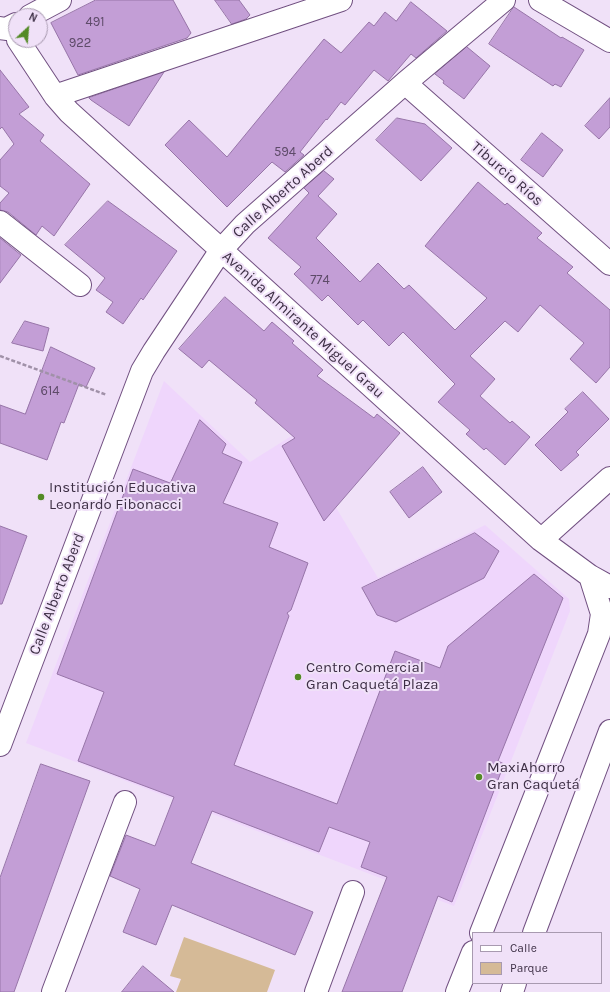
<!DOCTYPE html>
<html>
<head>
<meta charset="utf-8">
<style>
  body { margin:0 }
  #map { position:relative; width:610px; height:992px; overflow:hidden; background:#f0e1f8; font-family:Karla,sans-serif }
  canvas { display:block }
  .legend { position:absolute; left:472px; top:932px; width:130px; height:52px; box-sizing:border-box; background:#f0e1f8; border:1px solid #a89ab0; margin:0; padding:5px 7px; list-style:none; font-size:12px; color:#3d2f45 }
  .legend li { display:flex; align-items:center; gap:8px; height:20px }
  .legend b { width:20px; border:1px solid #a89ab0 }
  .north { position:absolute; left:8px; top:8px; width:40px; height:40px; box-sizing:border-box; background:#f0e1f8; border:1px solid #a89ab0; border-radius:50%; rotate:26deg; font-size:11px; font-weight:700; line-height:16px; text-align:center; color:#3d2f45 }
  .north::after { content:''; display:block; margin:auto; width:14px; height:18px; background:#538a25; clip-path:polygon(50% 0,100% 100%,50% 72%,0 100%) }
</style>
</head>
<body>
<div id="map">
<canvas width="610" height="992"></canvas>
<ul class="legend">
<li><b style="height:5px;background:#fff"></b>Calle</li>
<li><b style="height:11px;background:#d5ba97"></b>Parque</li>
</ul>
<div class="north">N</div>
</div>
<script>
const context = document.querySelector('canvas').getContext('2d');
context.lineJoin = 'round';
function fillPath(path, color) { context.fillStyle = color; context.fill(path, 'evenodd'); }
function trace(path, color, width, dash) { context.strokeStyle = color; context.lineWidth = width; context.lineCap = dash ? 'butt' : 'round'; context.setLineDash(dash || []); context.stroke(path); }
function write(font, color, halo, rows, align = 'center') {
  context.font = font + ' Karla,sans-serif'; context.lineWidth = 4; context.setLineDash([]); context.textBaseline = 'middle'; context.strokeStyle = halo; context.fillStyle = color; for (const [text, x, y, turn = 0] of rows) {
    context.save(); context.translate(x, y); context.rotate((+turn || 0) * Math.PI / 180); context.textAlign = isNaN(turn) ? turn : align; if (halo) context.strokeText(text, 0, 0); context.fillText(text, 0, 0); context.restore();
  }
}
const built = new Path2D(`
  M164,381L250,462L293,435L378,578L485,525L569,599L570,611L454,906L26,743Z`);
const green = new Path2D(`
  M184,937L275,970L267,992H176L181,979L170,976Z`);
const building = new Path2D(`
  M96,0H173L191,33L187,38L78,75L51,23Z
  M215,0H239L250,15L246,19L232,24Z
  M411,2L447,31L416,58L411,54L388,81L374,70L345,105L341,102L327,120L326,119L300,152L304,155L285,172L272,162L227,207L165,145L189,120L227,157L324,39L341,53L369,22L374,26L385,12L396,21Z
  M514,7L561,38L562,37L584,50L561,87L555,84L553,86L489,44Z
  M467,47L490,66L464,99L443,83L444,81L435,74Z
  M0,70L29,107L19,114L44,135L40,141L90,184L54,236L42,226L36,235L8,212L0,210V203L9,193L0,186V160L14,144L2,127L0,129Z
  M164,72L129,126L91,100L89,98Z
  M610,98V127L599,139L585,126Z
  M397,118L425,124L452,148L421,181L376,140Z
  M542,133L563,150L543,177L521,160Z
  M324,171L334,179L318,196L337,214L316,238L360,282L378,263L404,289L409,285L455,330L487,298L425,246L478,182L505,205L507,203L542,233L537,238L573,267L567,273L610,310V367L596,383L570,359L584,343L540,305L518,332L505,321L470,356L495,379L480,396L510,423L512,421L530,437L505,465L486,448L484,450L466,434L470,430L438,402L455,384L403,332L389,346L363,320L358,325L328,295L322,301L294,274L301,267L268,238L309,193L304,188Z
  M108,201L177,251L143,300L141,298L123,324L106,312L113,302L96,290L105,278L65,245Z
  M0,238L21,255L0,283Z
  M225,297L264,331L272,322L294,341L292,343L323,370L317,376L374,418L377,414L400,433L324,521L282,446L295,438L255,403L257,400L209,360L202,368L179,349Z
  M25,321L49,328L43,351L12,343Z
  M51,347L95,368L86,387L79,384L64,423L61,422L47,460L0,443V405L25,414Z
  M583,392L609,419L576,452L579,455L561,471L535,445L568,412L565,409Z
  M200,420L226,444L222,453L242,462L223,503L278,523L269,547L308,563L291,610L287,613L289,616L234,765L337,804L395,651L440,668L448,646L534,574L563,598L498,761L504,764L452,902L438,896L402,992H342L387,877L361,867L370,842L329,827L319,852L212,811L191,863L313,912L295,955L172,905L156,945L123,932L140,889L110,876L126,835L155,846L174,797L78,761L104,692L57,674L133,469L170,483Z
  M423,467L442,492L409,518L390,492Z
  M0,526L27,536L2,604H0Z
  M475,533L499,551L484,578L396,622L377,615L362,588Z
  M41,764L90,781L14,992H0V878Z
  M143,966L174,992H122Z`);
const path = new Path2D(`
  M0,356L107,395`);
const minor = new Path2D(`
  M540,0L610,41
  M30,16L60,0
  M0,28L6,29L16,24
  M18,40L55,96L69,112L541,540L590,576L610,587
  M405,83L610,264
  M55,96L341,0
  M0,222L80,285
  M541,540L610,478
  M0,745L142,371L154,351L221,250L245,224L405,83L504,0
  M481,933L599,634L602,614L590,576
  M534,933L610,731
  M53,992L125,802
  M316,992L353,892
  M457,992L473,952
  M512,992L515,983`);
const markers = [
  [41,497,4,"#538a25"],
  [298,677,4,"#538a25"],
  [479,777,4,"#538a25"]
];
const numberNames = [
  ["491",95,22],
  ["922",80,43],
  ["594",285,152],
  ["774",320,280],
  ["614",50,391]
];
const streetNames = [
  ["Tiburcio Ríos",507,174,41],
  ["Calle Alberto Aberd",283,192,-42],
  ["Avenida Almirante Miguel Grau",303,325,42],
  ["Calle Alberto Aberd",57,594,-69]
];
const poiNames = [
  ["Institución Educativa",49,488],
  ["Leonardo Fibonacci",49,505],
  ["Centro Comercial",306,668],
  ["Gran Caquetá Plaza",306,685],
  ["MaxiAhorro",487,768],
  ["Gran Caquetá",487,785]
];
fillPath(built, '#efd6fc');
fillPath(green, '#d5ba97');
fillPath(building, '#c39ed6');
trace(building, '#9775a8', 1);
trace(minor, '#715081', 24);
trace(path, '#a091a8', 2.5, [4, 2]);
trace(minor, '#fff', 22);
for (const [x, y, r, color] of markers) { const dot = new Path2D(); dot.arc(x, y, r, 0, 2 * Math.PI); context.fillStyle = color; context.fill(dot); trace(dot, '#f0e1f8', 1.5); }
write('13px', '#5e4b69', null, numberNames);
write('15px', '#3d2f45', '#f0e1f8', streetNames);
write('15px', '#3d2f45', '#f0e1f8', poiNames, 'left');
</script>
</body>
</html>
